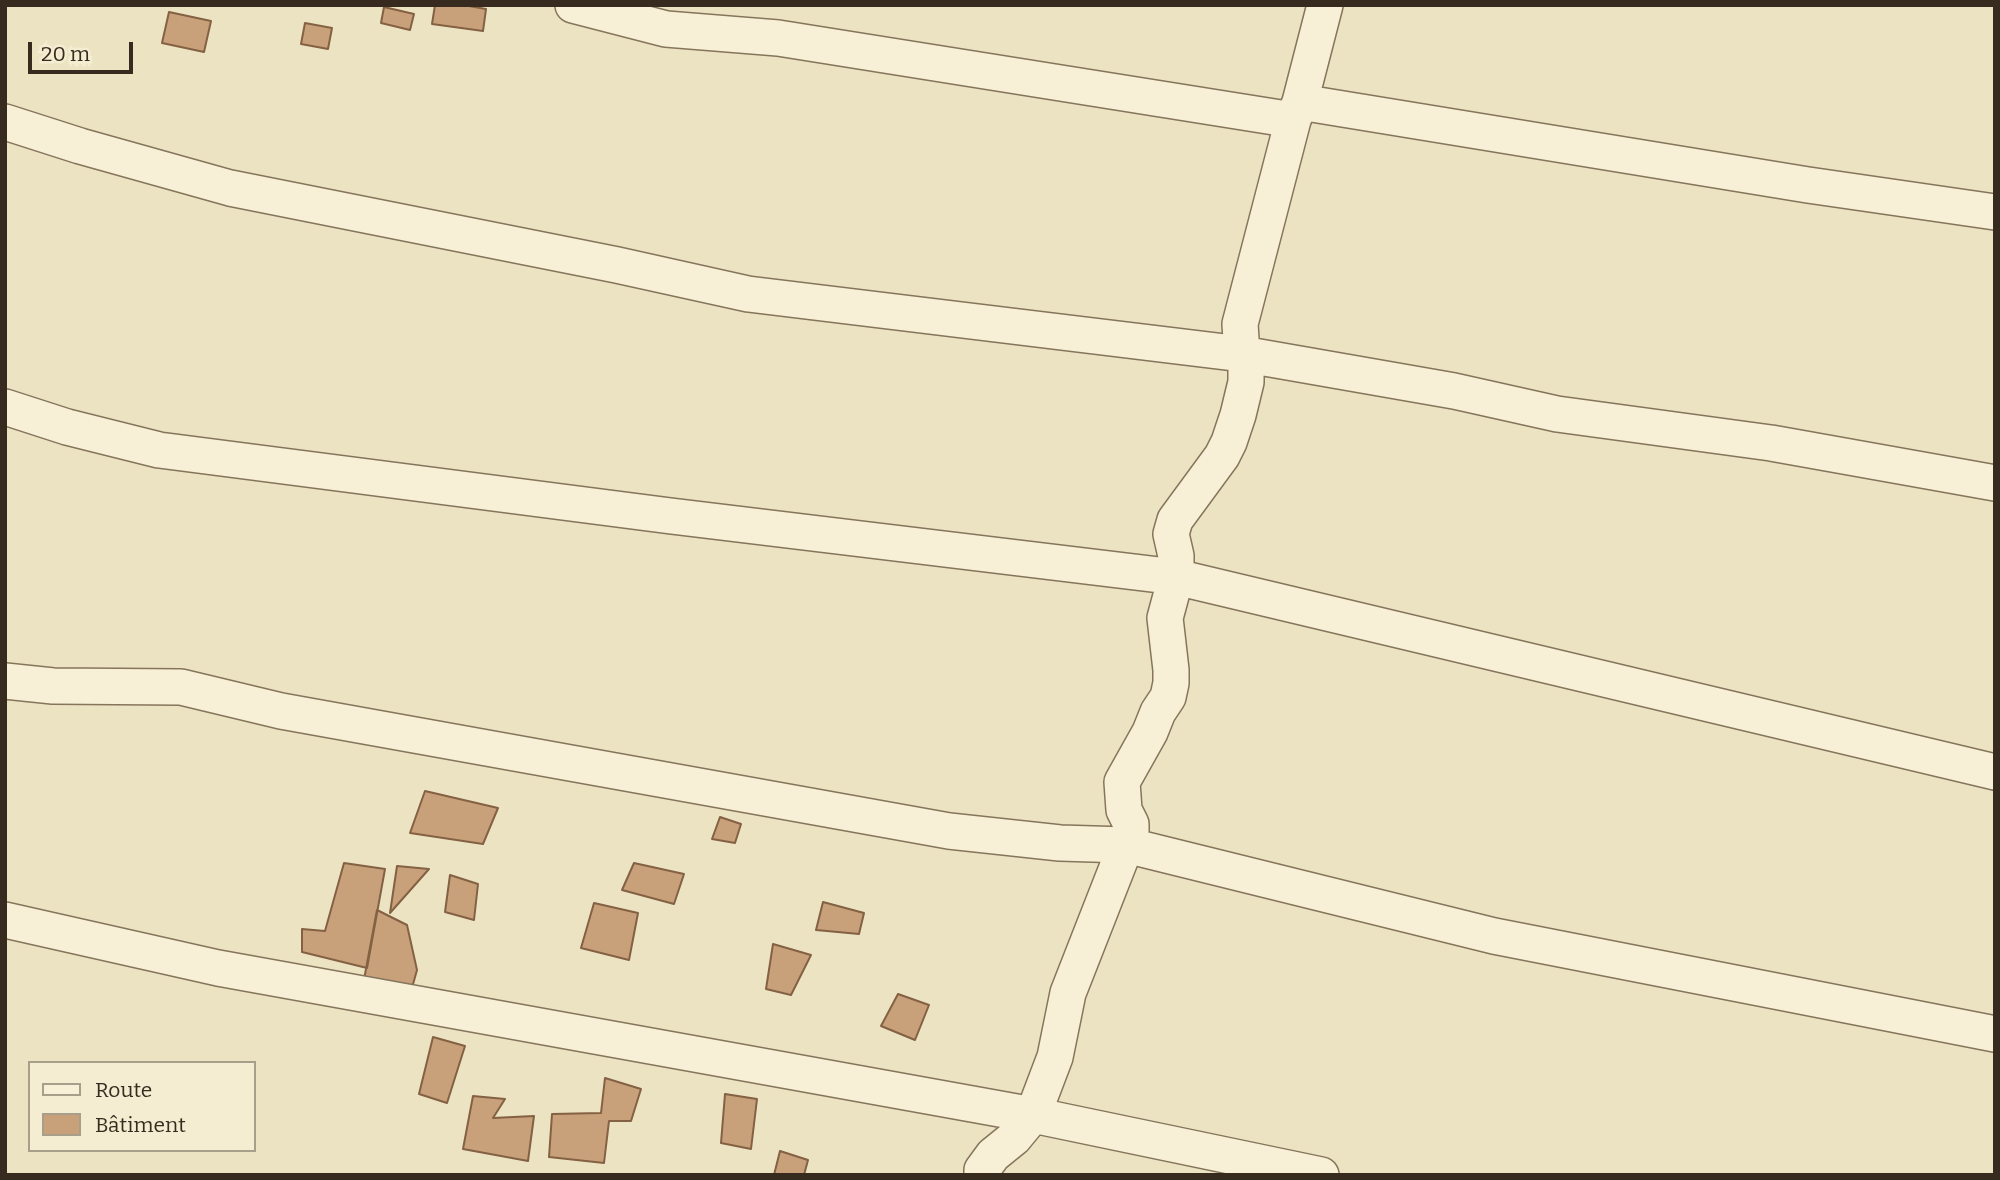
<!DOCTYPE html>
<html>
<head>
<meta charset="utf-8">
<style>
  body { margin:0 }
  #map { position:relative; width:2000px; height:1180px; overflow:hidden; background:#ece3c3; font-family:Bitter,serif }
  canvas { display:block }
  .frame { position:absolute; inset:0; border:7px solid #362b1e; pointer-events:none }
  .legend { position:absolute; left:28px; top:1061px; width:228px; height:91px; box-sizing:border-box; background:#f4edd2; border:2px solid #a89f8a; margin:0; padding:9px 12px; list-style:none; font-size:21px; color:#362b1e }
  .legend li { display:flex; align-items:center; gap:14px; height:35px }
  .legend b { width:35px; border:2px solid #a89f8a }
  .scale { position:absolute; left:28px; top:42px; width:105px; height:32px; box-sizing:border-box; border:4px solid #362b1e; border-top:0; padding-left:9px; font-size:21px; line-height:24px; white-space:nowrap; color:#362b1e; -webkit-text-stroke:5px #f4edd2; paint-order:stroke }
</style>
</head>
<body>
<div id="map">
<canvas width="2000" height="1180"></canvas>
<div class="frame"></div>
<ul class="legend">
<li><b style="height:9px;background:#f7f0d6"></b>Route</li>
<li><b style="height:19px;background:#c8a17b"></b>Bâtiment</li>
</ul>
<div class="scale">20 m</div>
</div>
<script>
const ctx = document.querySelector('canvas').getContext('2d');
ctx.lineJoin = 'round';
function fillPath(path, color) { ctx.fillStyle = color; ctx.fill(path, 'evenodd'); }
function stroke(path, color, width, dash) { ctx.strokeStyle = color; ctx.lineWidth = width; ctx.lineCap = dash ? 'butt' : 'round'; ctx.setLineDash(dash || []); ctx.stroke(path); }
const building = new Path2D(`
  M435,5H463L486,9L483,31L432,24Z
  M384,7L414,14L410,30L381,23Z
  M169,12L211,21L204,52L162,43Z
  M305,23L332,28L328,49L301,44Z
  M425,791L498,808L483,844L410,833Z
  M720,817L741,824L735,843L712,839Z
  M344,863L385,869L367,968L302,952V929L325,931Z
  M634,863L684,874L674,904L622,890Z
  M397,866L429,869L390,913Z
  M450,875L478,884L474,920L445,912Z
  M823,902L864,913L859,934L816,930Z
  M594,903L638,913L629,960L581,948Z
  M377,910L407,925L417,970L410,995L363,985Z
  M773,944L811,955L791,995L766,989Z
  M898,994L929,1005L915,1040L881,1026Z
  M433,1037L465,1046L447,1103L419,1094Z
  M605,1078L641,1089L631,1121H609L604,1163L549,1157L552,1114L601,1113Z
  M725,1094L757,1099L751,1149L721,1143Z
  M473,1096L505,1099L493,1118L534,1116L528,1161L463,1149Z
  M780,1151L808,1160L804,1175H774Z`);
fillPath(building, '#c8a17b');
stroke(building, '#836142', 2);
const minor = new Path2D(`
  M573,5L666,29L778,38L1293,120
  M1300,102L1808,185L1995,212
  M5,122L80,146L230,188L617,265L748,294L1242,354L1454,391L1557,414L1771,443L1995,483
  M5,407L67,427L159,450L671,516L1176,577L1995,772
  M5,681L53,686L181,687L281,711L949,831L1060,843L1126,845L1494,936L1995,1034
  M5,920L218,968L1033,1115L1321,1175
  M982,1175V1170L993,1155L1014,1138L1033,1115L1055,1057L1068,993L1126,845L1131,838V824L1124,810L1122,782L1150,732L1158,712L1168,697L1171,683V670L1165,618L1176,577V556L1171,534L1175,520L1222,456L1229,442L1238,415L1246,382V367L1242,354L1240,324L1293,120L1300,102L1325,5`);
stroke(minor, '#85755b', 38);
stroke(minor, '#f7f0d6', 35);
</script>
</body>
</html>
